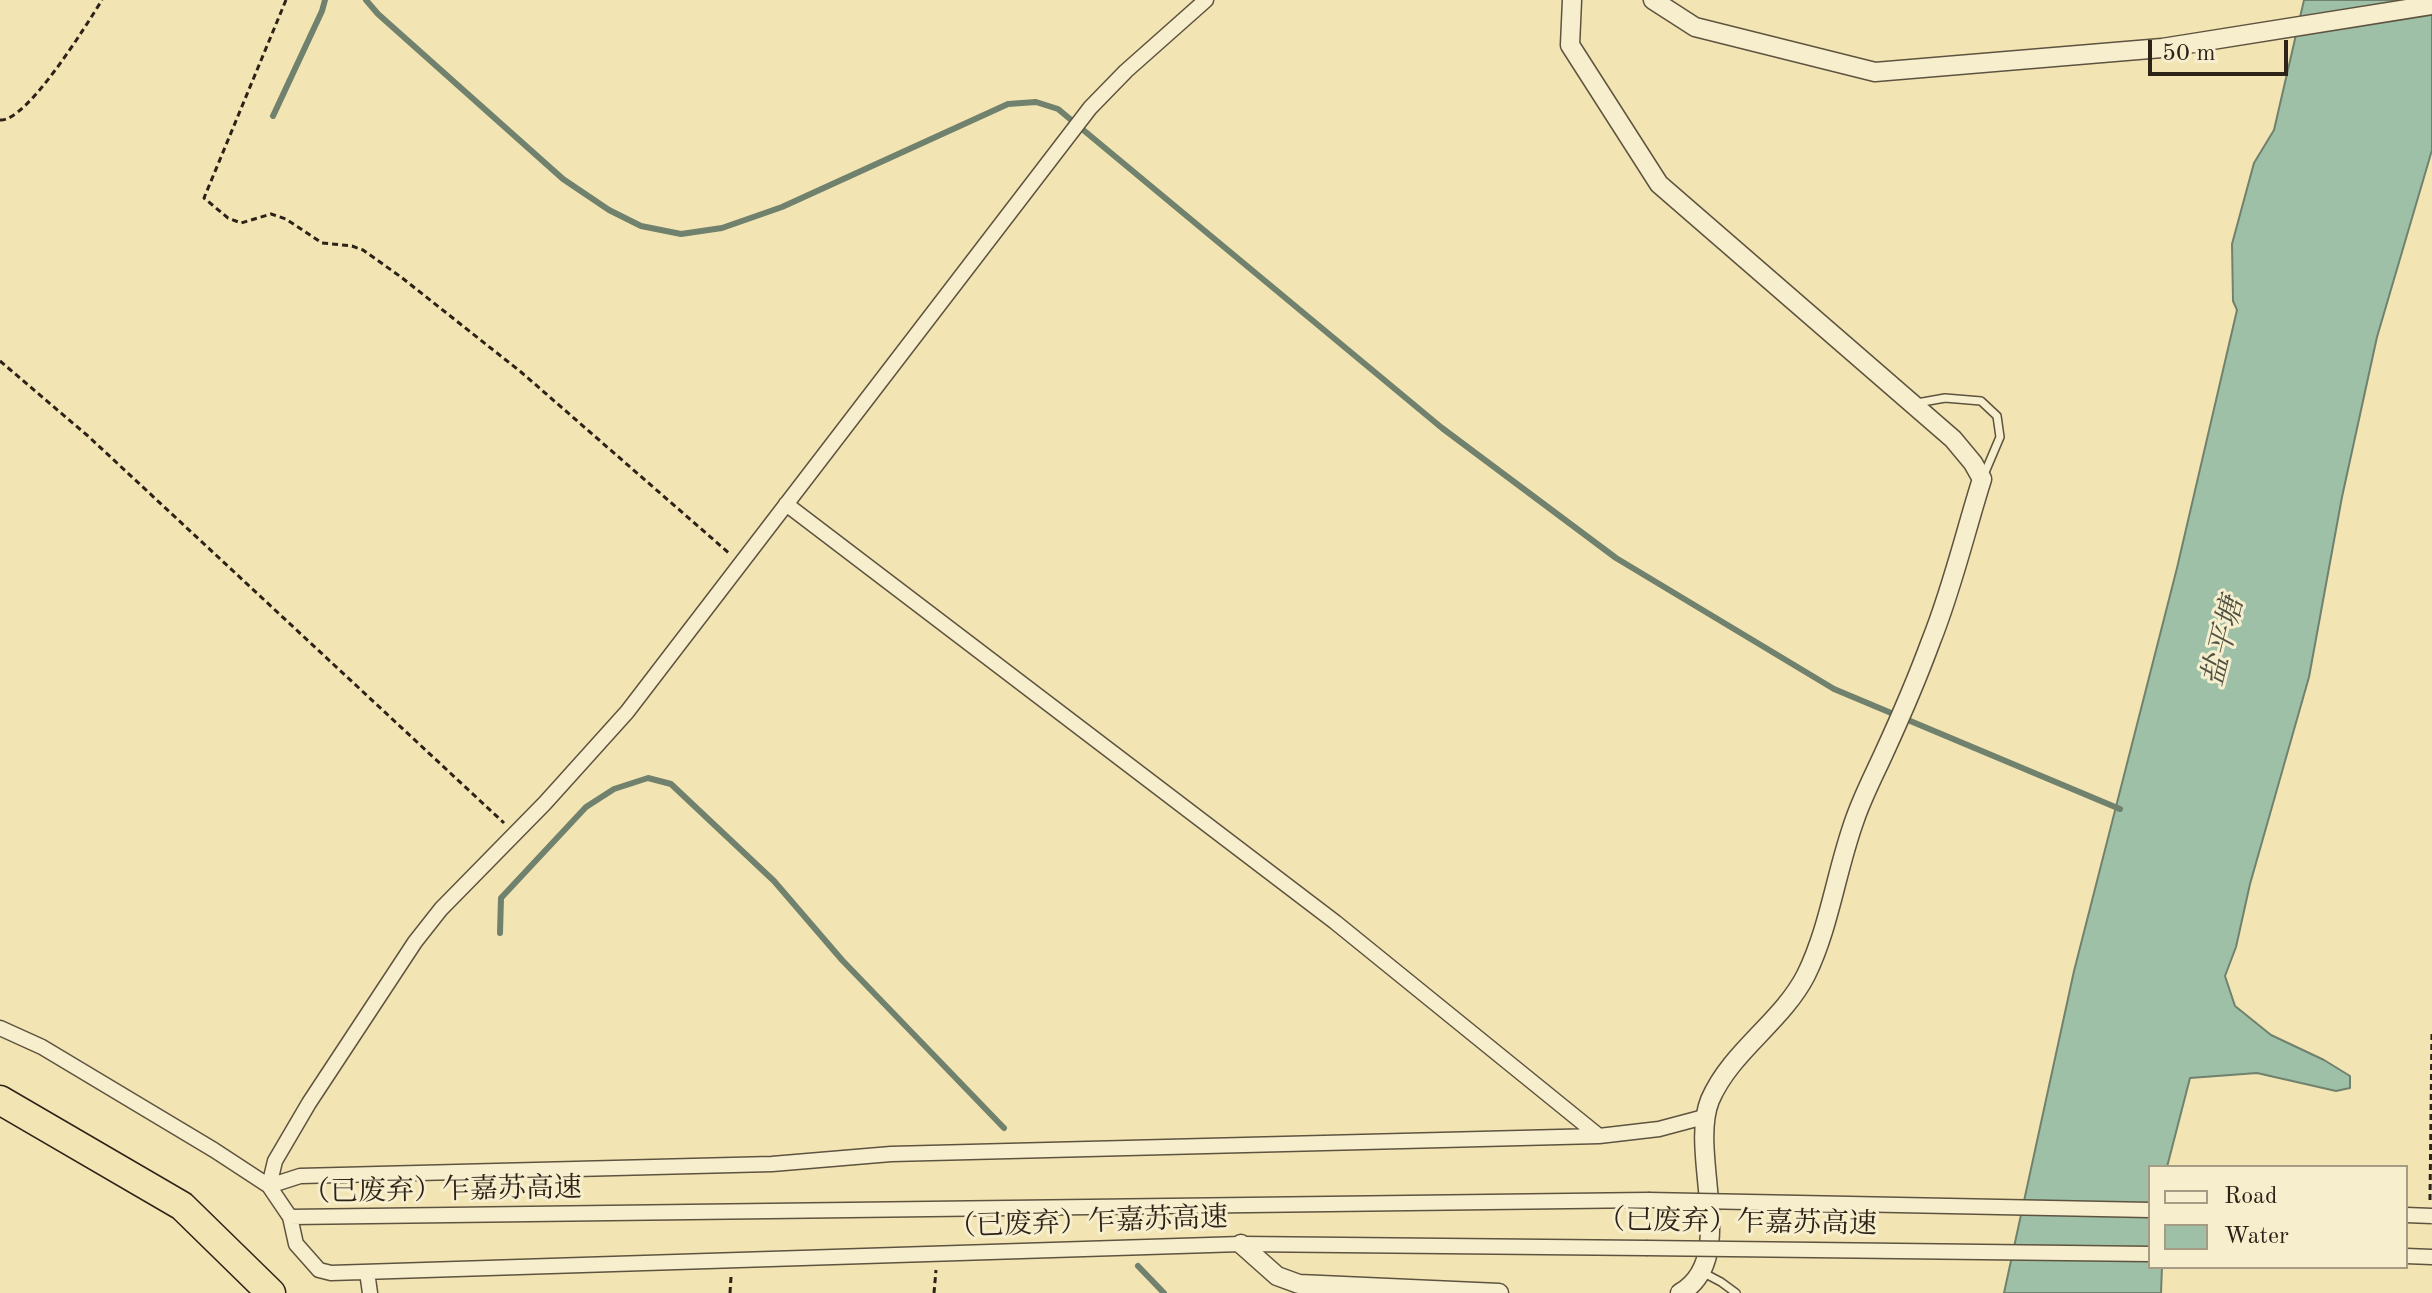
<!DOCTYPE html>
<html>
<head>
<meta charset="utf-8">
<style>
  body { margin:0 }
  #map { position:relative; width:2432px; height:1293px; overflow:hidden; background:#f3e5b3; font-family:"Old Standard TT",serif }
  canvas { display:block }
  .legend { position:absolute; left:2148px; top:1165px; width:260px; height:104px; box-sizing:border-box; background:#f7eece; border:2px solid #a69c85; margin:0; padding:10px 14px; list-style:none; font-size:24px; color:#2d2218 }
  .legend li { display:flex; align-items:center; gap:16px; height:40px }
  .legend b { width:40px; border:2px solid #a69c85 }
  .scale { position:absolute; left:2148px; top:40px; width:140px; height:36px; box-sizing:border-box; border:4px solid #2d2218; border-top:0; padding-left:10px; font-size:24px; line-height:28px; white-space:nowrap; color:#2d2218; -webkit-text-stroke:6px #f7eece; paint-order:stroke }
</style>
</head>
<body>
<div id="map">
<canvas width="2432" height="1293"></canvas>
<ul class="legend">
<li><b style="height:10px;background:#f7eece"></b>Road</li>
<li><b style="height:22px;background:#9dc0a7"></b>Water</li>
</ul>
<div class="scale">50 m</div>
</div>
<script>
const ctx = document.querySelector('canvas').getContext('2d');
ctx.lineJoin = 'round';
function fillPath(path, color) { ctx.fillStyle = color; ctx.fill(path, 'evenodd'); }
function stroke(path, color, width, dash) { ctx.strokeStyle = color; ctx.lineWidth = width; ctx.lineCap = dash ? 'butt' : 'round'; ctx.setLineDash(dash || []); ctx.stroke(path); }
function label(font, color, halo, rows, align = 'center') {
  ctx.font = font + ' "Old Standard TT","Noto Serif SC",serif'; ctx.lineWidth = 6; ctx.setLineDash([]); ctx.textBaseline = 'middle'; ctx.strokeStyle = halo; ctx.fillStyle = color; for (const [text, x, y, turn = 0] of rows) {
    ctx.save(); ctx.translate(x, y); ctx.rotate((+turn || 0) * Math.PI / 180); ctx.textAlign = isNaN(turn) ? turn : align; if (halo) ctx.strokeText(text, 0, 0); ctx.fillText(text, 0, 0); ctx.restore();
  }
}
const water = new Path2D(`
  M2304,0H2432V150L2377,337L2342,497L2309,677L2250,884L2236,947L2225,976L2235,1006L2271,1035L2324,1060L2350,1076V1088L2336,1091L2257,1073L2190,1078L2167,1167H2150V1267H2162L2161,1293H2004L2074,971L2177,568L2237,310L2233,301L2232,244L2254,163L2274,130Z`);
fillPath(water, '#9dc0a7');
stroke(water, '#70816e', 2);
stroke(new Path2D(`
  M366,0L378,14L563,179L609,210L641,226L681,234L722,228L782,207L1008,104L1036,102L1058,109L1442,428L1616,558L1834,689L2120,809
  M273,116L322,11L325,0
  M500,933L501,898L586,807L614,789L648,778L671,784L774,881L842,960L1004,1128
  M1138,1266L1164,1293`), '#70816e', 6);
const service = new Path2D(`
  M1917,403L1945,398L1981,401L1997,416L2000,437L1983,477
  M1702,1272L1721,1282L1736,1293`);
const minor = new Path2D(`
  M786,504L1335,922L1599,1136
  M0,1028L42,1047L214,1150L269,1186L290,1217L296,1244L319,1270L331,1273L1241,1244L1646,1248
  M269,1186L275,1161L309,1103L415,942L441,909L545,803L627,712L1090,108L1126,71L1206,0
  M269,1186L300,1176L772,1164L891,1154L1599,1136L1659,1129L1704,1117
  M290,1217L1648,1200
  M2406,1256L2432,1257
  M367,1272L370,1293`);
const tertiary = new Path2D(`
  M1572,0L1570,45L1659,184L1953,439L1973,463L1982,479C1965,533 1952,589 1931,641C1917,679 1901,716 1884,753C1874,775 1863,796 1855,819C1836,871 1830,926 1806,975C1782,1022 1731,1051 1710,1100C1688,1154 1740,1259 1680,1293
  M1653,0L1695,27L1875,72L2162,48L2432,5
  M1241,1244L1277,1276L1299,1284L1499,1293`);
const motorway = new Path2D(`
  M0,1100L182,1206L271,1293`);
stroke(service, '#5e533f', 10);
stroke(minor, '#5e533f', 17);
stroke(tertiary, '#5e533f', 21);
stroke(motorway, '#2d2218', 31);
stroke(new Path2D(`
  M286,0L204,198L228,218L241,223L271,214L286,219L322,243L352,246L363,250L401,277L521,372L730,554
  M0,120C27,122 87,24 102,0
  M0,361L88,436L504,823
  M2430,1200L2432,1031
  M730,1293L731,1277
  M934,1293L936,1270`), '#2d2218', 3, [6, 4]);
stroke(service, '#f7eece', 7);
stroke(minor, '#f7eece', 14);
stroke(tertiary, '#f7eece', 18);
stroke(motorway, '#f3e5b3', 28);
const minorBridge = new Path2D(`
  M1648,1200L2150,1210
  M2406,1215L2432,1216
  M1646,1248L2150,1254`);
stroke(minorBridge, '#5e533f', 17, []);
stroke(minorBridge, '#f7eece', 14);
label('28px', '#2d2218', '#f7eece', [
  ["（已废弃）乍嘉苏高速",442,1191,-1],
  ["（已废弃）乍嘉苏高速",1088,1223,-2],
  ["（已废弃）乍嘉苏高速",1737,1223,1]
]);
label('italic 30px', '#4f5143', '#f7eece', [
  ["盐平塘",2224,642,-76]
]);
</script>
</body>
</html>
